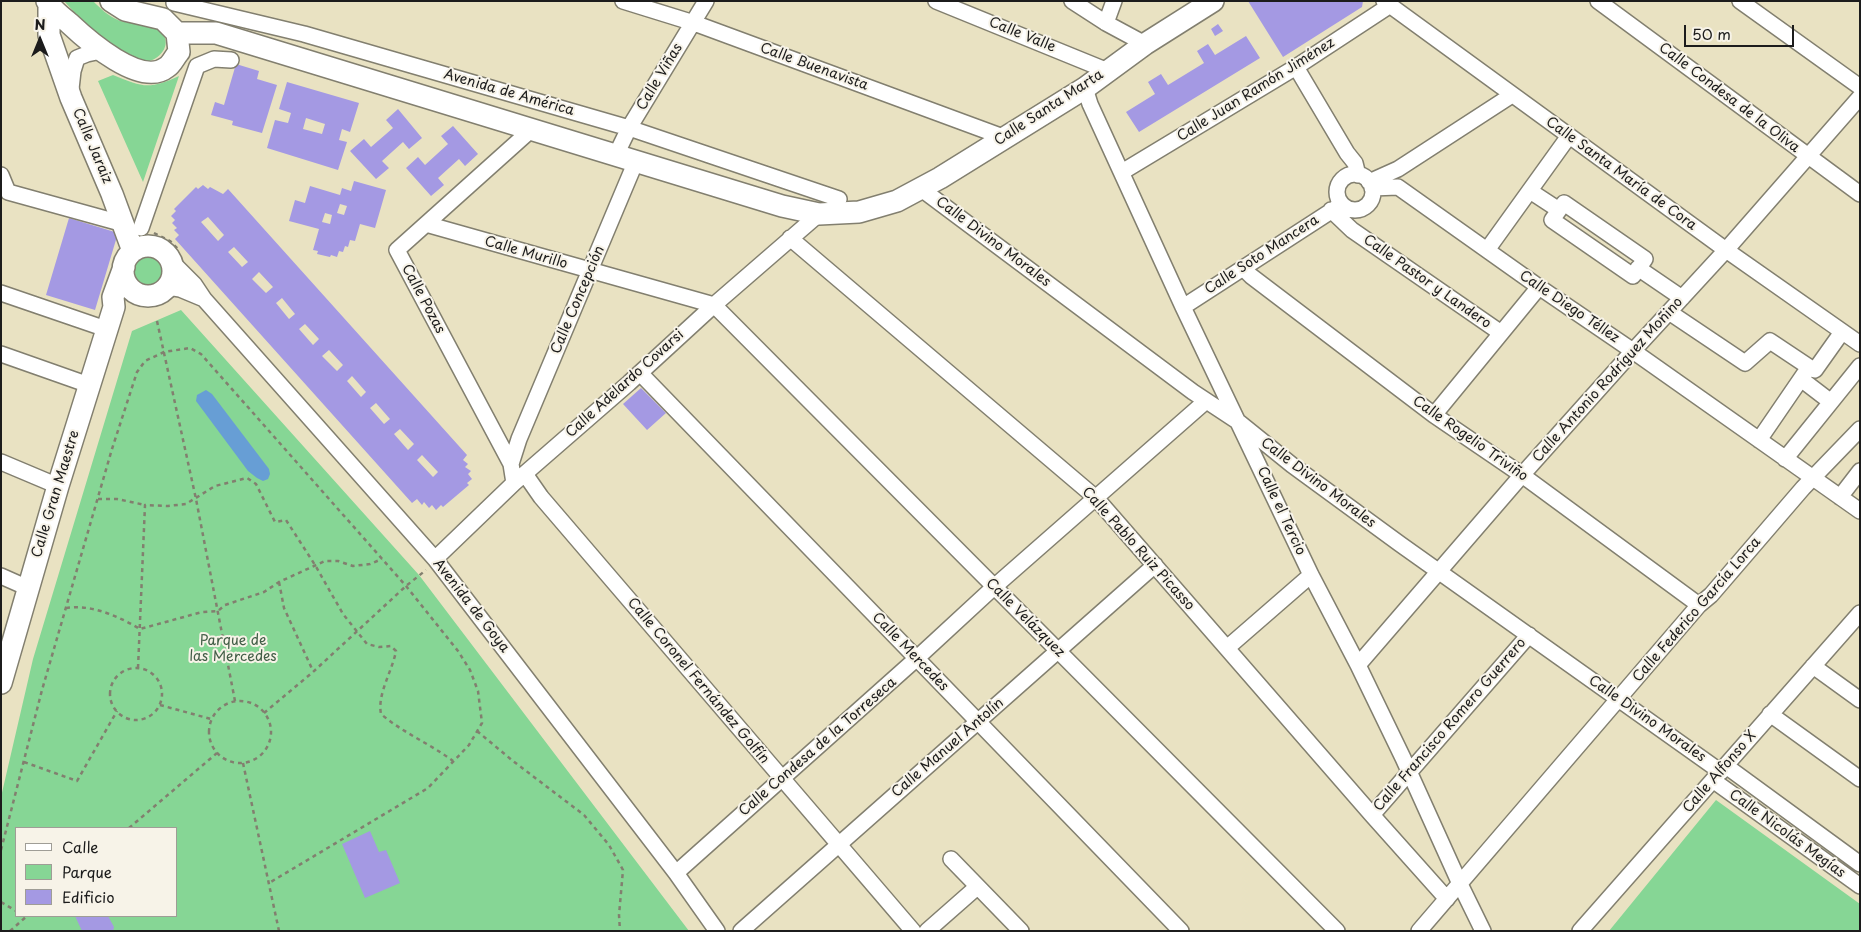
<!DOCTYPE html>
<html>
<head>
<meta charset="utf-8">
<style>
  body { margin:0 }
  #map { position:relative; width:1861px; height:932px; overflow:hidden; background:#e9e2c2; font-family:"Playpen Sans",sans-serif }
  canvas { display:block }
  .frame { position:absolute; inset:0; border:2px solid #1c1c1c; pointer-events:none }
  .legend { position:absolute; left:15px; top:827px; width:162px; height:90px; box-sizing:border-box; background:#f7f3e8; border:1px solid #9f9d96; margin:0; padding:6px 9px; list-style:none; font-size:15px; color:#1c1c1c }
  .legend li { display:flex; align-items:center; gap:10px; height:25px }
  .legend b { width:25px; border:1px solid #9f9d96 }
  .north { position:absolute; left:15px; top:15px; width:50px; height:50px; -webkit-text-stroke:4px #f7f3e8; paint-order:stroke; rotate:0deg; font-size:14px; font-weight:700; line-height:20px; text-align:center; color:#1c1c1c }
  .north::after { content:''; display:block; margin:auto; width:18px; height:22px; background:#1c1c1c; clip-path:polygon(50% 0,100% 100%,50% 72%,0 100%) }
  .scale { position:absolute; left:1684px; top:25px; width:110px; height:22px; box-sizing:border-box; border:2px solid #1c1c1c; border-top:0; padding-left:6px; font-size:15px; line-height:18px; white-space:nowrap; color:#1c1c1c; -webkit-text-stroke:4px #f7f3e8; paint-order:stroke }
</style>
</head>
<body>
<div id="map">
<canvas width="1861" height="932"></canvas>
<div class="frame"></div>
<ul class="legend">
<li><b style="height:6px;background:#fff"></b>Calle</li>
<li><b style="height:14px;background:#86d695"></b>Parque</li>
<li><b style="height:14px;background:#a499e3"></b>Edificio</li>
</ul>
<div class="north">N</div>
<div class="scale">50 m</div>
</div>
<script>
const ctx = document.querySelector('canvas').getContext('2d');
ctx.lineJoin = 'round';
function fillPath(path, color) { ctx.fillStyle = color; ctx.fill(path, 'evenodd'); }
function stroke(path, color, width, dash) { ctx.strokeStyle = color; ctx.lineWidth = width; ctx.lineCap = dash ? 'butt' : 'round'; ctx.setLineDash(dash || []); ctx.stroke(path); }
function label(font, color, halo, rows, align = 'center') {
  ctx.font = font + ' "Playpen Sans",sans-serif'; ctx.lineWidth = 4; ctx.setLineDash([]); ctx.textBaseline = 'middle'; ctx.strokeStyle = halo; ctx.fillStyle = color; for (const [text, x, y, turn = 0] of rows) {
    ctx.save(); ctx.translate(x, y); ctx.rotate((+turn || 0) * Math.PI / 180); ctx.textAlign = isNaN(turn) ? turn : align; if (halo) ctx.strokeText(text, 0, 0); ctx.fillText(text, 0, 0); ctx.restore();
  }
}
fillPath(new Path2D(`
  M64,1H93C100,8 108,16 118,20C131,26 149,19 160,30C173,43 162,58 147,62C114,50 87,27 64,1Z
  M113,75C142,87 149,90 179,76L143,182L98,81Z
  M134 270a15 15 0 1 1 30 0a15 15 0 1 1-30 0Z
  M181,310L419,575L689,931H1V797L33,659L132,331ZM16,828H176V916H16Z
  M1716,800L1860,904V931H1609Z`), '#86d695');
fillPath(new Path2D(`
  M206,390L212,394L269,469L270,474L268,479L263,481L257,478L248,471L196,401L197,395Z`), '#679ed5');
fillPath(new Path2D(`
  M1248,1H1363L1362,7L1283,57Z
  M1218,24L1223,31L1215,36L1211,29Z
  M1246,36L1260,58L1139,132L1126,112L1155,94L1148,82L1161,74L1168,85L1204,63L1197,51L1208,44L1215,55Z
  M236,64L259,71L257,79L277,85L262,133L232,125L233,121L211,115L215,102L224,105Z
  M287,82L359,103L350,132L342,129L339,140L347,142L338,170L267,148L275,120L288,123L291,113L279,109ZM306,118L325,124L322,134L303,129Z
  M398,109L422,138L409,149L403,142L382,161L389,168L376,179L350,151L364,139L371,147L393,128L386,120Z
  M453,126L478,154L465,166L459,159L438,178L444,185L431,196L406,168L418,157L425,165L448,144L441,136Z
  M354,181L386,190L375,228L360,224L355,241L350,240L348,247L345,246L343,252L339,251L337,257L331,255L330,257L317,254L318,251L313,250L319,229L289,221L295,200L305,203L310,186L340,195L342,188L351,191ZM340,204L347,206L344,215L337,213ZM325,213L332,215L330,224L322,222Z
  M203,185L208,189L210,187L223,194L228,189L467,455L463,460L468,464L465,467L471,471L468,474L472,479L467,483L469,485L443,507L441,505L436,510L432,505L429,508L424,502L422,505L417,499L412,503L175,239L179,235L174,230L177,228L172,223L175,220L171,216L176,211L174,209L196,187L198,189ZM208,217L224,235L218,241L201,222ZM234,247L248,262L242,267L228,252ZM259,272L273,287L266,293L252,279ZM282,298L295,314L289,319L276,303ZM305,324L319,339L313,345L299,329ZM329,350L343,365L337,371L322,356ZM352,376L366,392L361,397L347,381ZM376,403L390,419L384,424L370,408ZM400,429L414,444L408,450L394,434ZM422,455L438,472L433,477L417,460Z
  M69,218L118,233L95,310L46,295Z
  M641,388L666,413L647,430L623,404Z
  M370,831L379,852L386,850L400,883L365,898L342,844Z
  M75,916H108L114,927L113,931H82Z`), '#a499e3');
const street = new Path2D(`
  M623,1L694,23L1003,137
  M936,1L1108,71
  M1072,1L1106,23L1145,44
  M1384,1L1726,250L1860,344
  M1598,1L1860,194
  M1740,1L1860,87
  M174,3L304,34L629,128L839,199
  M1106,23L1114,1
  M1296,67L1347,153L1355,163L1358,175
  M1085,88L1090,104L1183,307L1311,575L1358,665L1403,758L1460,884L1483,931
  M71,89L73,71L77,58L87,54L101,51
  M616,155L629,128L706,1
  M1122,172L1296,67L1389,6
  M1337 192a18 18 0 1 1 36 0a18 18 0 1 1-36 0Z
  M1,175L8,192L124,224
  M1369,182L1398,169L1512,95
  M920,188L1193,392L1240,423L1292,465L1400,544L1721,772
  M1372,188L1398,187L1539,287L1633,351L1860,511
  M1530,191L1559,210
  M1564,203L1645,259L1633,276L1552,220Z
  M1331,210L1352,230L1501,333
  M426,224L714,305L1337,931
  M141,228L197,66L214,59L231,60
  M790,238L1096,498L1372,815L1447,899
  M1487,250L1569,136
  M172,262L194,284L204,299L435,559L676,873L717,931
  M1243,268L1251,276L1434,415L1522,475L1699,605
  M1638,268L1682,298
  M168,287L180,289L204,299
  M1,293L106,329
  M1183,307L1342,204
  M1669,312L1745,363L1770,341L1809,367
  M1,354L89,385
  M640,373L1181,931
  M1801,379L1831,402
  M1434,415L1539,287
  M1759,440L1809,367L1815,370L1842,332
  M1785,459L1860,366
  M1,462L58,486
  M511,464L519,439L636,161
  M525,474L541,497L913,931
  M514,483L511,464L397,250L532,129
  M1840,497L1860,471
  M435,559L514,483L629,383L714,305L819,214
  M1,576L28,588
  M1227,648L1311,575
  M1358,665L1522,475L1633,351L1726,250L1860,97
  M1813,666L1860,700
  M1770,714L1860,779
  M1726,766L1860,864
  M1714,781L1860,886
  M1372,815L1529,635
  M951,859L1021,931
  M676,873L916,659L994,587L1206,401
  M741,931L1155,565
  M927,931L977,887
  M1419,931L1699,605L1711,595L1803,488L1860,429
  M1580,931L1860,613`);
const secondary = new Path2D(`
  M47,1C52,10 62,17 69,23C87,40 141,88 167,67C172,64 175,56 179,52L177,33L163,19L125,10L111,1
  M49,5V35L71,98L112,194L133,251
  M177,33H216L782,206L819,214L859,212L897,201L940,178L1085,88L1145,44L1213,1
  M123 271a25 25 0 1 1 50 0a25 25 0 1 1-50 0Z
  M1,683L58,486L114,307L113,297L124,267`);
stroke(street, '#827f6f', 18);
stroke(secondary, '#827f6f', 24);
stroke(new Path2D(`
  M154,233L170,241L178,249
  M157,321L196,499L235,701
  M98,499H117L145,505
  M279,582L284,608L313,671
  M66,608C91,604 118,616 140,629L202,612L218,611L225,605L264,592L279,582L325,561H338L353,566L370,564L382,559
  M138,668L145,505L168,506L186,504L215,486L247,478L256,484L275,522L286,520L315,565L343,614L367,644L379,647L391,646L396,651C392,672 377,694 381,714C403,733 429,743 453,761
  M110 694a26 26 0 1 1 52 0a26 26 0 1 1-52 0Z
  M209 732a31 31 0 1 1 62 0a31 31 0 1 1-62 0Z
  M160,705L211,719
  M264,713L313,672L406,586L426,570
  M477,731L513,761L584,815L609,845L623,870L619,915L620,931
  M24,762L77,781L117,711
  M243,763L279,931
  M129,828L217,753
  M1,850L42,690L112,449L137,372L145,361L164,352L190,348L201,354L406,586L458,651L470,670L478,691L482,723L469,745L428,788L269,883
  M1,902L16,911
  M10,931L27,916`), '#827f6f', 2.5, [4, 4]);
stroke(street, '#fff', 15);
stroke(secondary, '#fff', 21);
label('14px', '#1c1c1c', '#f7f3e8', [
  ["Calle Valle",1022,35,22],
  ["Calle Buenavista",814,67,20],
  ["Calle Viñas",660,77,-59],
  ["Calle Juan Ramón Jiménez",1256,90,-32],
  ["Avenida de América",509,93,16],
  ["Calle Condesa de la Oliva",1729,98,37],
  ["Calle Santa Marta",1049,108,-33],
  ["Calle Jaraiz",92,146,67],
  ["Calle Santa María de Cora",1621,174,36],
  ["Calle Divino Morales",993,242,37],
  ["Calle Murillo",526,253,16],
  ["Calle Soto Mancera",1262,255,-33],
  ["Calle Pastor y Landero",1427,282,35],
  ["Calle Pozas",423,299,62],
  ["Calle Concepción",578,300,-67],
  ["Calle Diego Téllez",1569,307,34],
  ["Calle Antonio Rodríguez Moñino",1608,380,-48],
  ["Calle Adelardo Covarsi",625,384,-42],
  ["Calle Rogelio Triviño",1470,439,35],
  ["Calle Divino Morales",1318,483,37],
  ["Calle Gran Maestre",56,494,-73],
  ["Calle el Tercio",1281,511,65],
  ["Calle Pablo Ruiz Picasso",1138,549,48],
  ["Avenida de Goya",471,606,52],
  ["Calle Federico García Lorca",1697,610,-49],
  ["Calle Velázquez",1025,618,45],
  ["Calle Mercedes",910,652,46],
  ["Calle Coronel Fernández Golfín",698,681,50],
  ["Calle Divino Morales",1647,719,35],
  ["Calle Francisco Romero Guerrero",1450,725,-49],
  ["Calle Condesa de la Torreseca",818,747,-41],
  ["Calle Manuel Antolín",948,748,-41],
  ["Calle Alfonso X",1720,772,-49],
  ["Calle Nicolás Megías",1787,834,36]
]);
label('14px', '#415d46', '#f7f3e8', [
  ["Parque de",233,641],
  ["las Mercedes",233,657]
]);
</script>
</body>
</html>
